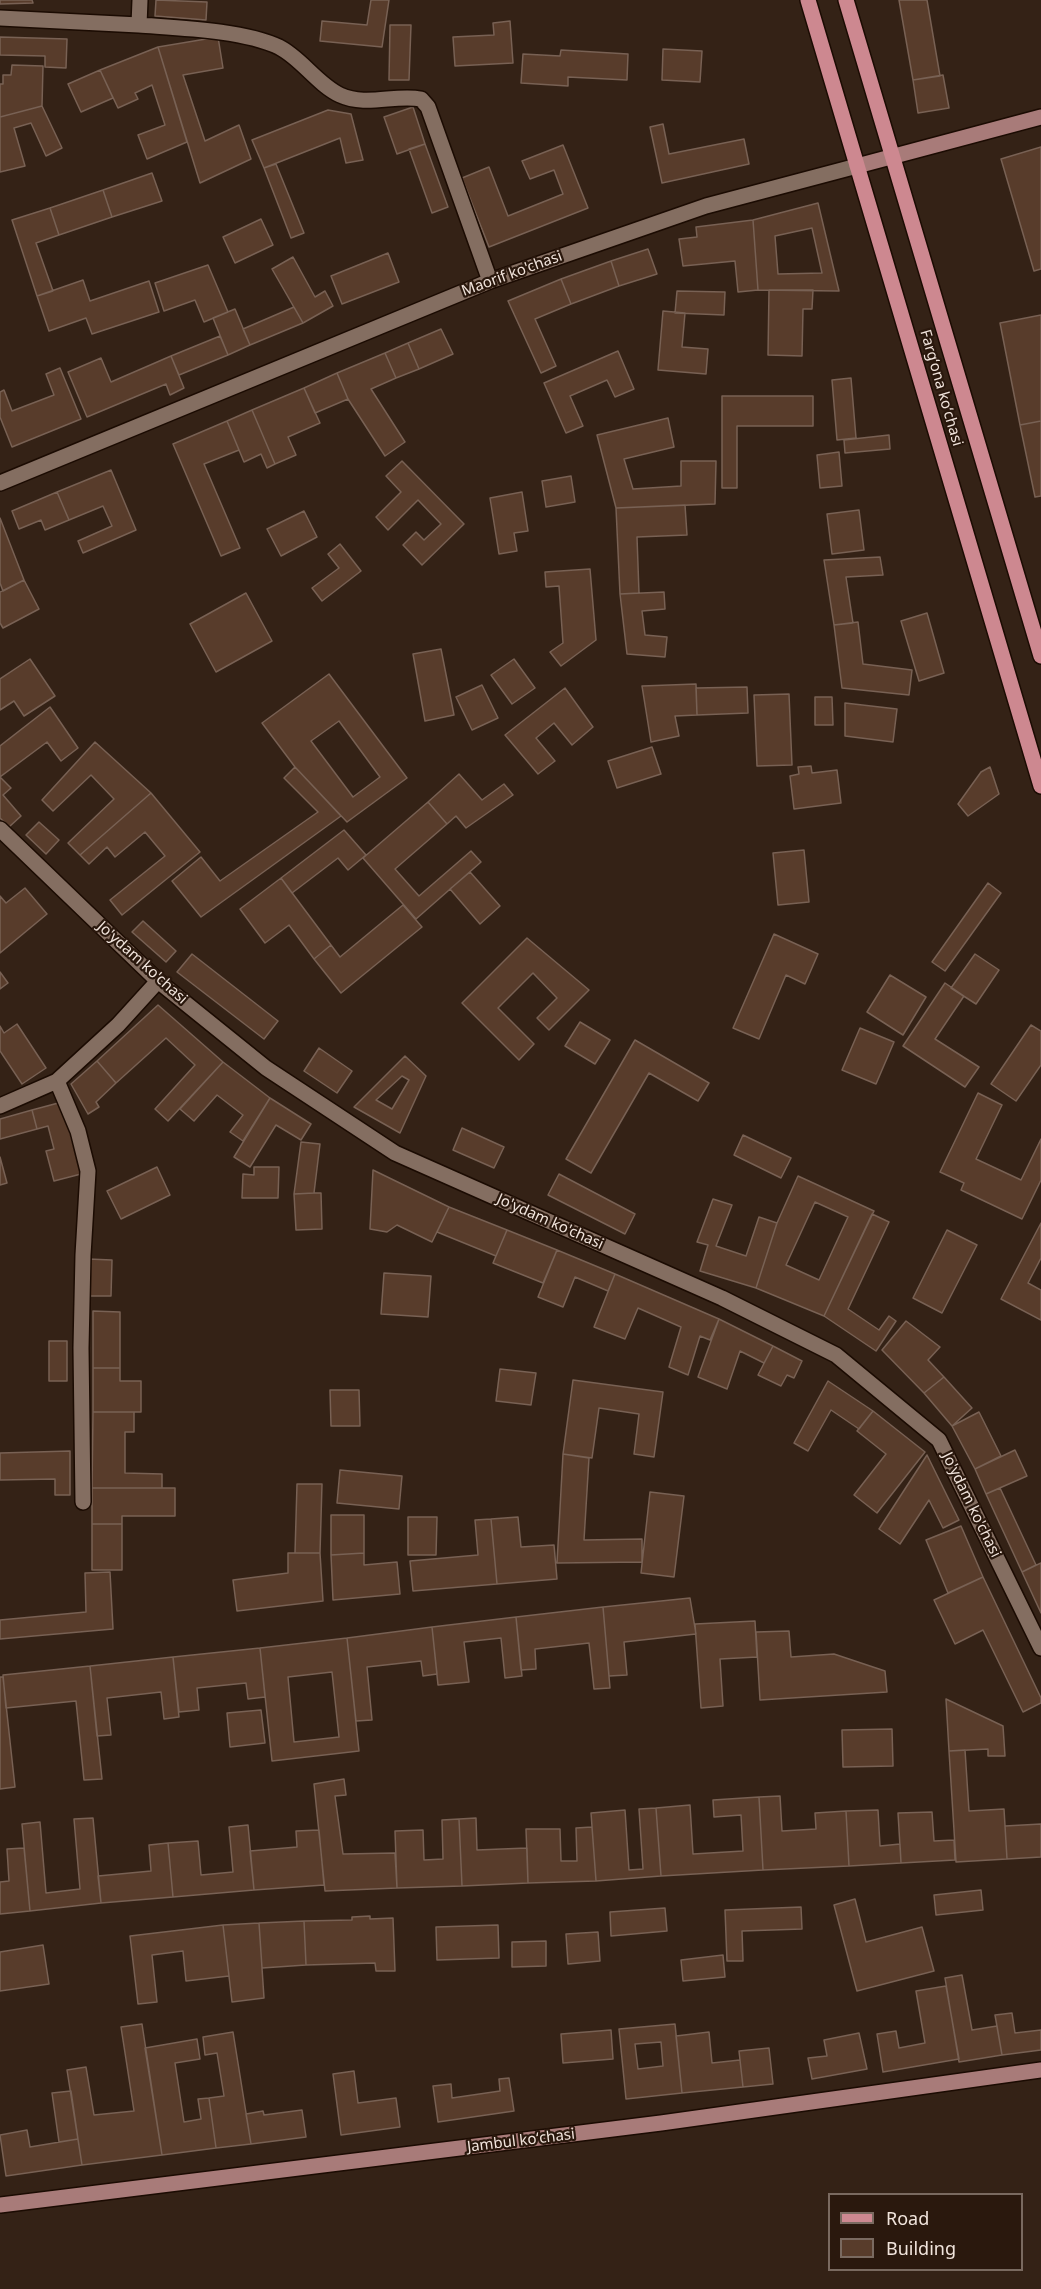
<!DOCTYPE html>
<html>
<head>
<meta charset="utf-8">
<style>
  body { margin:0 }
  #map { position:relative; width:1041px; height:2289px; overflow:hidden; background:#342216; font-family:"Noto Sans",sans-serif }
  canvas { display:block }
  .legend { position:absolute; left:828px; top:2193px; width:195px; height:78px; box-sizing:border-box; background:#2a180d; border:2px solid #7a6a60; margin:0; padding:8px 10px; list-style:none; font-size:18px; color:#f1e4dc }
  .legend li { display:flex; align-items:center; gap:12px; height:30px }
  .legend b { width:30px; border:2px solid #7a6a60 }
</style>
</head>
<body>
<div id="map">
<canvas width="1041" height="2289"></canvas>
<ul class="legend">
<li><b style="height:8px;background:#cd8890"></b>Road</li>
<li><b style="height:16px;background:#583c2b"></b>Building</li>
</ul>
</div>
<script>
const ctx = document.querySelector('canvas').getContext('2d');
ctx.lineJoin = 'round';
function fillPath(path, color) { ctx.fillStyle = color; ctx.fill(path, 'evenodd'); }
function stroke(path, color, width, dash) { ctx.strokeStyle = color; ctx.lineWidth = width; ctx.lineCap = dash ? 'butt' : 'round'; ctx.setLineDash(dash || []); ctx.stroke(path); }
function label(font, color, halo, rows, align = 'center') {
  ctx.font = font + ' "Noto Sans",sans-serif'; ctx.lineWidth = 4.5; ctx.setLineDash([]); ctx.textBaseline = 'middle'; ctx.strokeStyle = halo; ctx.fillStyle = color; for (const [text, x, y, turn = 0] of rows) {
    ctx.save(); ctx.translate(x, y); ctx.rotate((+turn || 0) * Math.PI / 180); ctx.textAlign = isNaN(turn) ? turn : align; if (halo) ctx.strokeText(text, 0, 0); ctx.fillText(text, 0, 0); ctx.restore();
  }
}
const building = new Path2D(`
  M0,0H32L33,3L0,4Z
  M156,0L207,2L206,20L155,16Z
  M371,0H389L382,47L320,41L322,21L367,25Z
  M899,0H927L940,76L913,80Z
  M510,21L513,63L455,66L453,37L494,35L493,23Z
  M390,25H411L409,80H389Z
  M0,37L67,39L66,68L45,67V56L0,55Z
  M218,37L223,68L183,75L205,141L239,125L251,159L200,183L158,47Z
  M158,47L187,142L147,159L138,135L165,125L152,85L135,93L138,99L118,108L100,70Z
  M663,49L702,51L700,82L662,80Z
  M561,50L628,54L627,80L568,77V86L521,83L523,54L560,56Z
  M12,65L43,66L42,106L0,117V84H3V75H11Z
  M100,70L113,98L81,112L68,84Z
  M943,75L949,108L918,113L913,80Z
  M42,106L62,148L46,156L31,123L14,128L25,166L0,172V117Z
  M413,107L425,144L397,154L384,117Z
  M328,110L351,114L363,160L346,163L340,138L264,168L252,140Z
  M663,124L669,154L744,139L749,164L662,183L650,127Z
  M425,144L448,207L432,213L409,149Z
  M563,145L588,208L489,247L462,178L489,167L508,216L563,194L554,170L530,179L522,161Z
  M1041,147V269L1034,271L1001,159Z
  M276,164L304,233L291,238L264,168Z
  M152,173L162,201L112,217L103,190Z
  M103,190L112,217L59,235L50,208Z
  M818,203L839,291L758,290L753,220ZM812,228L822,273L778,274L775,236Z
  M50,208L59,235L36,243L53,291L37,296L12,220Z
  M261,219L273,245L235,263L223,237Z
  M753,220L758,290L738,292L735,261L683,266L679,239L697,237L696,227Z
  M648,249L657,274L619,286L611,261Z
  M388,253L399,282L342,304L331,276Z
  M293,257L315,297L325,291L333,306L303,323L272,269Z
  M611,261L619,286L571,304L561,279Z
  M208,265L228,312L204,322L195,300L164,311L155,283Z
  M561,279L571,304L535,319L556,366L541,373L508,301Z
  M83,280L90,301L149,281L159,312L92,334L86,318L49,331L37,296Z
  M769,290H813L812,309H803L802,356L768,355Z
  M677,291L725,292L724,315L675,313Z
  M294,307L303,323L250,345L243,329Z
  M235,309L250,345L228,355L213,318Z
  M663,311L685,313L682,347L708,349L706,374L658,370Z
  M1041,315V421L1020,425L1000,323Z
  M441,329L453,354L419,369L408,343Z
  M220,336L228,355L179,375L171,356Z
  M408,343L419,369L396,378L385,353Z
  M618,351L634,389L615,397L607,380L570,396L583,426L566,433L544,383Z
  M385,353L396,378L371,389L405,442L385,456L348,399L337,373Z
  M171,356L184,388L170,395L166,384L87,417L68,372L101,358L111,382Z
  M60,368L81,419L12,447L0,417V392L4,390L12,411L54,395L46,374Z
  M337,373L348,399L315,413L304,388Z
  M851,378L856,438L837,440L832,380Z
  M304,388L320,423L288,437L296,455L275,464L252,410Z
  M722,396H813V426H737V488H722Z
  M252,410L275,464L267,468L261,454L244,462L227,421Z
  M668,418L674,447L624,459L633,489L681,486V461H716L715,504L616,508L597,435Z
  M227,421L239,450L204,464L240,548L221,556L173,444Z
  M1041,421V496L1035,497L1020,425Z
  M889,435L890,449L845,453L844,440Z
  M839,452L842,486L820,488L817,455Z
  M402,461L464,524L422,565L403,545L416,532L424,540L441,524L418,500L388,530L376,517L401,492L386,476Z
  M111,470L136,530L83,553L78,541L112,526L103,506L69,520L57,492Z
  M571,476L575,502L546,507L542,481Z
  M57,492L69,520L45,530L41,520L19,529L12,511Z
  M522,492L528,531L514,533L517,551L499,554L490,498Z
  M685,505L687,535L637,537L639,593L620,594L616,508Z
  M859,510L864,550L832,554L827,514Z
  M304,511L317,537L281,556L267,529Z
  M0,518L24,580L3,591L0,583Z
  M340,544L361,571L322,601L312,588L339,568L328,554Z
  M880,557L883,575L846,577L853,623L834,625L824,560Z
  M590,569L596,640L561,666L550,652L563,643L559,586L546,587L545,572Z
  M24,580L39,609L3,628L0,623V592Z
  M664,592L665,609L642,611L645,635L667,637L665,657L627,654L620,594Z
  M246,593L272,641L216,672L190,624Z
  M927,613L944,673L919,681L901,621Z
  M858,622L863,664L912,670L909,695L842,688L834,625Z
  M441,649L454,715L425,721L413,654Z
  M30,659L55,696L24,716L14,701L0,710V679Z
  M514,659L535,688L512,704L491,675Z
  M329,674L407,778L347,822L295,767L262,723ZM339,721L380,777L353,797L311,741Z
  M696,684L697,715L675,716L679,736L651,742L642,686Z
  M482,685L498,718L472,730L456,697Z
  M747,687L748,713L697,715L696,688Z
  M565,688L593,727L572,745L554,723L536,738L555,761L538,774L505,735Z
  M789,694L792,765L757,766L754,695Z
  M815,697H832L833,725H815Z
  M845,703L897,709L893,742L845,736Z
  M50,707L78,748L61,761L47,742L0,777L11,788L3,795L21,816L9,827L0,818V746Z
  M95,742L151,793L80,855L68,843L114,799L91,775L53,811L42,800Z
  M652,747L661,774L617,788L608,761Z
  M811,766L812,773L837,770L841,803L794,809L790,776L799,774L798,767Z
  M295,767L341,816L201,917L172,881L201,857L220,881L318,812L284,778Z
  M990,767L999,794L968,816L958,804L981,772Z
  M459,774L482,800L504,784L513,795L466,828L456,816L447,824L428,802Z
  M151,793L200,852L122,915L110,900L165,856L145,832L115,857L107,847L89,864L80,855Z
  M428,802L447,824L395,869L419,896L471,851L481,862L416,919L363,858Z
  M39,822L59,840L46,854L26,835Z
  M344,830L366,855L348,870L338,858L292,893L281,878Z
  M804,850L809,902L778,905L773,853Z
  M470,872L500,906L480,924L450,889Z
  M281,878L331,945L314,959L289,925L265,943L240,909Z
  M988,883L1001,893L945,971L932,962Z
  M25,888L47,914L0,953V896L6,903Z
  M403,905L422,927L341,993L314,959L331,945L340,957Z
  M143,921L176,951L166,962L132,932Z
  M774,934L818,954L805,984L786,975L759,1039L733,1028Z
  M527,938L589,990L549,1030L537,1018L557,998L533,973L498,1008L534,1044L519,1060L462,1003Z
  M192,954L278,1021L264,1039L177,972Z
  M975,954L999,970L976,1004L951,988Z
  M0,972L8,983L0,989Z
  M890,975L926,997L903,1035L867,1012Z
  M945,983L964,996L935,1039L979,1067L965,1087L903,1046Z
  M158,1005L223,1062L168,1121L155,1109L195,1065L166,1038L116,1083L97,1061Z
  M580,1022L610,1040L595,1064L565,1046Z
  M17,1024L46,1068L22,1084L0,1051V1026L4,1033Z
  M1031,1025L1041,1031V1065L1016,1101L991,1084Z
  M860,1028L894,1042L876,1084L842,1070Z
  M635,1040L709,1083L698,1101L649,1073L591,1173L566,1159Z
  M319,1048L352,1071L337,1093L304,1071Z
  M405,1056L426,1076L400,1133L354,1107ZM402,1076L409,1080L392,1109L376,1100Z
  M97,1061L116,1083L96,1102L99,1107L88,1114L71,1084Z
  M223,1062L270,1098L243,1141L230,1132L243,1115L217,1095L194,1121L180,1109Z
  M978,1093L1002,1105L976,1159L1021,1180L1041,1139V1180L1022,1219L961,1190L964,1183L940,1172Z
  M270,1098L311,1124L301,1140L276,1125L250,1167L234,1157Z
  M62,1102L81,1174L54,1181L46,1151L54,1149L48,1126L37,1129L32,1110Z
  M32,1110L37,1129L0,1139V1119Z
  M462,1128L504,1147L494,1168L453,1150Z
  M743,1135L791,1158L781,1178L734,1155Z
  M301,1142L320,1144L314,1193L294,1194Z
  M0,1157L7,1183L0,1185Z
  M157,1167L170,1195L121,1219L107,1191Z
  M254,1167H279L278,1198H242L243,1174L254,1175Z
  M373,1170L449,1207L432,1242L397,1225L387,1232L370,1229Z
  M559,1174L635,1214L625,1234L548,1195Z
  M798,1176L874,1211L824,1316L756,1288L777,1223ZM815,1202L848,1217L819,1280L786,1265Z
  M314,1193H321L322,1229L296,1230L294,1194Z
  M713,1199L732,1205L716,1246L746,1256L759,1217L777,1223L756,1288L700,1271L708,1245L697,1242Z
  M449,1207L507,1230L496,1256L437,1232Z
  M872,1214L889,1222L848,1309L879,1330L889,1316L896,1321L876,1351L824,1316Z
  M1041,1223V1258L1028,1283L1041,1290V1320L1001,1299Z
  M507,1230L557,1250L543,1283L493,1263Z
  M947,1230L977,1245L942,1313L913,1298Z
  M557,1250L615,1274L608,1291L575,1277L563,1307L538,1297Z
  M88,1259L112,1260L111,1296H86Z
  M384,1273L431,1276L428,1317L381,1314Z
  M615,1274L719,1319L710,1340L700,1336L688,1375L669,1367L681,1327L638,1308L625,1339L594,1327Z
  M93,1311L120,1312V1368H93Z
  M719,1319L773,1346L764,1363L740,1351L727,1389L698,1377Z
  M906,1321L940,1347L928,1360L944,1377L924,1393L882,1350Z
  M49,1341H67V1381H49Z
  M773,1346L802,1361L794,1378L787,1375L781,1386L758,1375Z
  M93,1368H120V1381H141V1412H93Z
  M500,1369L536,1373L531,1405L496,1401Z
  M944,1377L972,1408L952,1426L924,1393Z
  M573,1380L663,1392L654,1457L634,1454L639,1414L599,1408L592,1458L563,1454Z
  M828,1381L873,1411L859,1429L831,1410L808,1451L794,1443Z
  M330,1390H359L360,1426H331Z
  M873,1411L925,1452L877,1513L854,1495L886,1454L857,1431Z
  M93,1412H134V1432H125V1473L162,1474V1488H92Z
  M979,1412L1001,1456L975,1469L952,1426Z
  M1015,1450L1027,1476L986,1494L975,1469Z
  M70,1451V1495H55V1479L0,1480V1453Z
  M563,1454L589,1458L584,1540L642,1539V1562L557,1563Z
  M927,1455L959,1520L943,1528L929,1500L900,1544L879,1529Z
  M340,1470L402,1476L399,1509L337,1503Z
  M297,1484H322L320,1553H295Z
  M92,1488H175V1516H122V1524H92Z
  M1000,1488L1036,1565L1022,1572L986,1494Z
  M650,1492L684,1496L674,1577L641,1573Z
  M331,1515H364V1553L331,1555Z
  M408,1517H437L436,1555H408Z
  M518,1517L521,1547L554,1545L557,1579L497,1584L491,1519Z
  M491,1519L497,1584L413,1591L410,1561L478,1555L475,1520Z
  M92,1524H122V1570H92Z
  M961,1526L983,1577L948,1593L926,1540Z
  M288,1553H320L323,1601L237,1611L233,1580L288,1573Z
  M364,1553V1565L397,1562L400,1594L333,1600L331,1555Z
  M1041,1563V1613L1022,1572Z
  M110,1572L113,1629L0,1639V1620L86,1612L85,1573Z
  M983,1577L1041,1698V1703L1023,1712L983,1630L955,1644L934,1600Z
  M690,1598L696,1634L624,1642L627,1675L609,1676L603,1607Z
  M603,1607L610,1688L594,1689L589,1643L535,1649L536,1669L521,1670L516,1617Z
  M516,1617L522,1676L505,1678L501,1638L464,1642L469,1682L438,1685L432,1627Z
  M755,1621L757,1657L720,1659L723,1706L701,1708L695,1624Z
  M432,1627L437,1674L423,1676L421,1661L367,1667L372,1720L356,1721L347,1638Z
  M789,1631L791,1657L834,1654L885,1671L887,1692L760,1700L756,1632Z
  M347,1638L359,1751L272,1761L260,1648ZM332,1672L339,1737L294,1742L288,1677Z
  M260,1648L265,1697L248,1699L246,1683L197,1688L199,1710L179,1712L173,1657Z
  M173,1657L179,1717L164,1719L161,1692L107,1698L111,1735L97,1736L90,1666Z
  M90,1666L102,1779L84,1780L76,1701L6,1708L3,1675Z
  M0,1677H3L15,1787L0,1789Z
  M946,1699L1003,1726L1005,1756H988V1749L949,1751Z
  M261,1710L265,1743L230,1747L227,1713Z
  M892,1729L893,1766L843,1767L842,1730Z
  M965,1750L969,1811L1004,1809L1007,1859L956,1862L949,1751Z
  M344,1779L346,1795L335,1796L343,1854L395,1853L397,1888L325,1891L314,1784Z
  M780,1796L782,1831L816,1829L815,1813L846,1811L849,1866L763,1870L759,1797Z
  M759,1797L763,1870L661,1876L656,1808L690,1805L693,1854L743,1851L741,1815L714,1817L713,1800Z
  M656,1808L661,1876L596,1881L591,1813L625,1810L629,1870L643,1869L639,1809Z
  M878,1810L880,1846L900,1844L901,1863L849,1866L846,1811Z
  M932,1812L934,1841L954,1840L955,1860L901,1863L898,1813Z
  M93,1818L101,1903L30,1911L22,1824L40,1822L46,1893L80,1889L74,1819Z
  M476,1818L477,1850L527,1848L528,1883L462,1886L459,1819Z
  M459,1819L462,1886L397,1888L395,1831L423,1830L424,1860L443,1859L442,1820Z
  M1041,1824V1857L1007,1859L1005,1826Z
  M248,1825L254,1890L173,1897L168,1843L198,1841L201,1875L233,1872L229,1827Z
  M592,1827L596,1881L528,1883L526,1829H560L561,1861H577L576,1828Z
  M319,1830L324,1885L254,1890L250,1851L297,1847L296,1831Z
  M168,1843L173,1897L101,1903L98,1876L151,1871L149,1845Z
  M24,1848L30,1911L0,1914V1882L9,1881L7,1849Z
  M981,1890L983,1910L936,1915L934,1895Z
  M855,1899L866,1942L922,1927L934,1971L857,1991L834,1905Z
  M801,1907L802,1929L742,1931L743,1961H727L725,1910Z
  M665,1908L667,1931L611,1936L610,1912Z
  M370,1916V1919L393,1918L395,1971H376L375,1963L306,1965L304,1921L352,1920V1917Z
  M304,1921L306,1965L262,1968L259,1923Z
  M259,1923L264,1998L232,2002L223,1925Z
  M223,1925L229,1976L186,1981L183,1951L152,1955L157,2002L138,2004L130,1936Z
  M498,1925L499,1958L437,1960L436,1927Z
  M598,1932L600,1961L568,1964L566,1934Z
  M546,1941V1966L512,1967V1942Z
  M43,1945L49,1984L0,1991V1952Z
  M723,1955L725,1977L683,1981L681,1960Z
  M962,1975L972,2030L997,2026L1002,2055L959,2062L945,1978Z
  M946,1986L959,2059L883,2072L877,2034L896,2031L899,2048L925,2043L916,1991Z
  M1012,2013L1015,2033L1041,2030V2050L1002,2055L995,2015Z
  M142,2024L162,2155L82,2165L67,2070L86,2067L94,2115L134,2111L121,2027Z
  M675,2024L682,2093L626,2099L619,2029ZM661,2042L663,2066L638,2069L635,2044Z
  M611,2030L613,2059L563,2063L561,2034Z
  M233,2032L251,2144L216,2148L209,2098L224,2096L217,2053L205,2055L203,2037Z
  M709,2032L712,2063L740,2060L743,2087L682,2093L676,2036Z
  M859,2033L867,2069L812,2079L808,2058L827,2056L824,2040Z
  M197,2039L200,2059L175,2063L184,2122L201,2119L198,2099L209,2098L216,2148L162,2155L145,2048Z
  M769,2048L773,2084L743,2087L739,2051Z
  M354,2071L358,2103L396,2098L400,2127L341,2135L333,2074Z
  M509,2078L514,2111L438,2122L433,2086L451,2084L452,2098L500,2091L499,2079Z
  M71,2091L78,2139L59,2142L52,2093Z
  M302,2110L306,2137L251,2144L246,2114L263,2111L264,2115Z
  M27,2130L30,2147L78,2139L82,2165L6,2176L0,2135Z`);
fillPath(building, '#583c2b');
stroke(building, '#786154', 1.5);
const street = new Path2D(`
  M0,18L139,25L140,0
  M139,25C178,28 243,30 279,47C301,58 317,84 340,95C366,107 395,94 421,99L428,107L490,281
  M0,483L490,281L706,206L857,166
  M0,829L158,981L266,1068L395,1153L722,1298L836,1355L939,1440L1041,1648
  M57,1081L78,1131L88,1171L83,1255L81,1348L83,1502
  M0,1106L57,1081L118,1025L158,981`);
const secondary = new Path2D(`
  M857,166L1041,117
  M0,2205L661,2123L1041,2070`);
const primary = new Path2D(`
  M808,0L1041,786
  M846,0L1041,656`);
stroke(street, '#1b0b02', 18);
stroke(secondary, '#1b0b02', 18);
stroke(primary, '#1b0b02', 18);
stroke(street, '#846e61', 15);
stroke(secondary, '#a87b79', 15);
stroke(primary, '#cd8890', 15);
label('15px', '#f1e4dc', '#2a180d', [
  ["Maorif ko'chasi",512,274,-20],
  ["Fargʻona koʻchasi",941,388,74],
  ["Jo'ydam ko'chasi",142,963,42],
  ["Jo'ydam ko'chasi",550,1222,24],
  ["Jo'ydam ko'chasi",971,1505,64],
  ["Jambul koʻchasi",521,2141,-7]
]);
</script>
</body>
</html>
